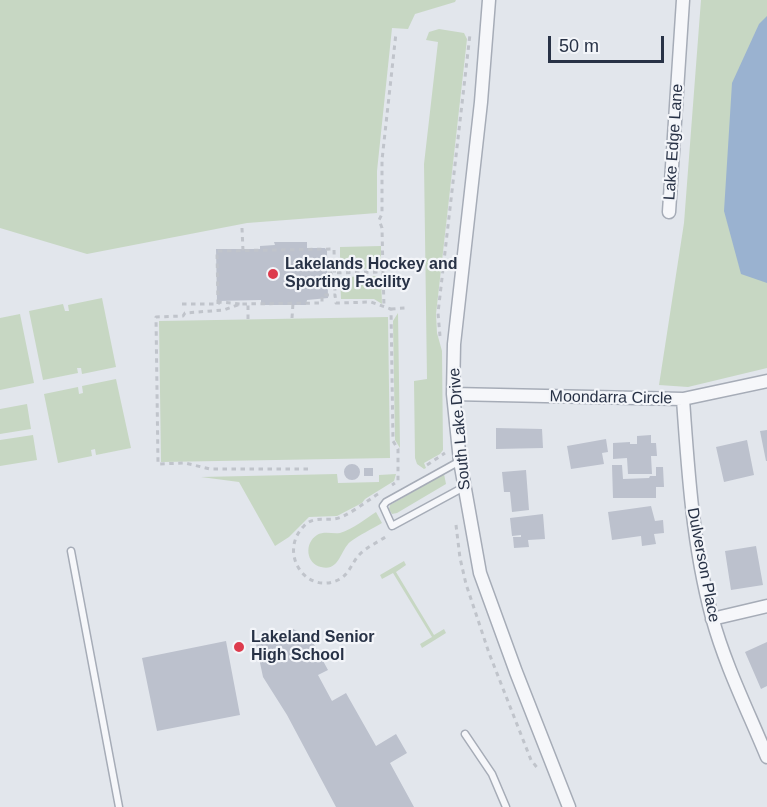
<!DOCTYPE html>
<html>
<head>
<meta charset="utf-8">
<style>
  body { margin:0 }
  #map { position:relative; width:767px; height:807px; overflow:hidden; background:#e2e6ec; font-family:Helvetica,sans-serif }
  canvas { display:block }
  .scale { position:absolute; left:548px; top:36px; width:116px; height:27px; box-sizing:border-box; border:3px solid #283246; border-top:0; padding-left:8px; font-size:18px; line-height:21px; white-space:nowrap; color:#283246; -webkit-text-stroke:4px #f3f5f9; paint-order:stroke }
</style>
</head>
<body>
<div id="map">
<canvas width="767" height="807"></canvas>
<div class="scale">50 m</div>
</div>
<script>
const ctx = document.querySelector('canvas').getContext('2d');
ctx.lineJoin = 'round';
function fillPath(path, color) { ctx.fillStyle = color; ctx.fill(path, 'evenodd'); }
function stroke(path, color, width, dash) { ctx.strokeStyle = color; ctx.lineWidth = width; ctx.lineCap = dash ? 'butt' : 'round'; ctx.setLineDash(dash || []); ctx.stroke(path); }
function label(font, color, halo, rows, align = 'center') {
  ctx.font = font + ' Helvetica,sans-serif'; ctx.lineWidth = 4.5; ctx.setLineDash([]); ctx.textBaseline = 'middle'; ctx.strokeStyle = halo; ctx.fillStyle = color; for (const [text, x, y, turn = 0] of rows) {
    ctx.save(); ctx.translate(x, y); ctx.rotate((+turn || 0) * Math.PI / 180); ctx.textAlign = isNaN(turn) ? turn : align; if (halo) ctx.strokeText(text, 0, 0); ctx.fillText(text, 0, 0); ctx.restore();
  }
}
fillPath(new Path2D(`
  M0,0H456L455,2L415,14L408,29L392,28L377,171V213L247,223L87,254L0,228Z
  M701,0H767V368L688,387L659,385L684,223Z
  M439,29L464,33L467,39L436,314L437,333L442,351L443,450L440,454L424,463L426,468L424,469L417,464L415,458L414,381L427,379L424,164L438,42L426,40L429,32Z
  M381,246V268L340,270V247Z
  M381,276L382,304L374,299H341L340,277Z
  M102,298L116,367L82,374L81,368H77L78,373L43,380L29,311L63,304L65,311H69L68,305Z
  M398,313L400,448L395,440L393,321Z
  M20,314L34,383L0,390V318Z
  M388,317L390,458L161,462L159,321Z
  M116,379L131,448L96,455L95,449L91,450L92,456L58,463L44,394L78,387L79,394L83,393L82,386Z
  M27,404L31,429L0,434V409Z
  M33,435L37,460L0,466V440Z
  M337,474L338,483L379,482V475L396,474L394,481L365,499L362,503L337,516L309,517L289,537L275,546L239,482L201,477Z
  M444,474L446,484L397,513L392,514L389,509L390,505Z
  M376,512L382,523C372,529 359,535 350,542C340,551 339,572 321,567C306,564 304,543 317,535C324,531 332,534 340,533C353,529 365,519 376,512Z
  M404,561L406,565L396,572L434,635L444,629L446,633L422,648L420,644L432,637L393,573L382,579L380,575Z`), '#c7d7c3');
fillPath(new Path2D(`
  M767,16V283L741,274L724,211L732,83L759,24Z`), '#9ab2d0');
fillPath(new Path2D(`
  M274,242H307V248H325L327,251L328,298L307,300L306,305H261V300L217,301L216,249H260V246L275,245Z
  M496,428L542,429L543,448L496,449Z
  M767,430V461H766L760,431Z
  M651,435V443H656L657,456H651L652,474H628L627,458L613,459V443L630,442V444H637V436Z
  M606,439L608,452L602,453L604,464L571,469L567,446Z
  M747,440L754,475L724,482L716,447Z
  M344 472a8 8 0 1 1 16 0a8 8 0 1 1-16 0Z
  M612,465H622L623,479L649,478L650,476H656V467H663L664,487H656V498H613Z
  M364,468H373V476H364Z
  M526,470L529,510L512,512L510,492H504L502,472Z
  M651,506L655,521L663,520L664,533L654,534L656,544L642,546L641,536L612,540L608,512Z
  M543,514L545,539L528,540L529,547L514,548L513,537H521V535L512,536L510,518Z
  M756,546L763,585L731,590L725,551Z
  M293,629L310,637L328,670L318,675L332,701L346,693L376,746L396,734L407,753L390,763L414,807H336L287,715L263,677L255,639Z
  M226,641L240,715L157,731L142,658Z
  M767,642V686L761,689L745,652Z`), '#bcc1cd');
const lane = new Path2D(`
  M460,461L386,502L383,506L392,526L464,487
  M71,551L119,807
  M465,734L492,774L506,807`);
const street = new Path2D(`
  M489,0L481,102L454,344L453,394L460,461L480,573L516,672L569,807
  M669,212L683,0
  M453,394L683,399L767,381
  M683,399C688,472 693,546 712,617C725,665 748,711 767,757
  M712,619L767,606`);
stroke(lane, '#a6acb7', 9);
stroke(street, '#a6acb7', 15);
stroke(new Path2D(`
  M242,228L243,251
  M383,272L384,306
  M328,273L383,272L382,228L379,220L382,214V160L396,33
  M182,304H218L217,251L334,249L335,295
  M218,304L220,302L240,304
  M391,309L405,308
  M292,318L293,303
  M248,319V304
  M440,336L438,313L470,34
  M427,465L445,453
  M308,469H210L185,463L158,464L156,317L183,316L185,313L224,310L240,304L322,303V295H335L336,303L371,302L391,309L393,441L398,449V481L392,485
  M378,494C368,500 346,518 334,519C323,520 312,517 304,526C277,553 307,597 340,579C350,573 352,562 360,554C367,547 378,542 387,536
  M456,525L460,558L466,584L489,653L531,760L539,770`), '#c0c4cb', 3, [4.5, 4.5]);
stroke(lane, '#f6f7fa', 6);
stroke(street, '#f6f7fa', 12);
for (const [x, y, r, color] of [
  [273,274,6,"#dd3b4d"],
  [239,647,6,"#dd3b4d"]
]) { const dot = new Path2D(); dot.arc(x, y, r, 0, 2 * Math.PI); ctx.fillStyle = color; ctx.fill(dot); stroke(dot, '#f3f5f9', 2); }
label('16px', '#283246', '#f3f5f9', [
  ["Lake Edge Lane",674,142,-86],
  ["Moondarra Circle",611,398,1],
  ["South Lake Drive",460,429,-95],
  ["Dulverson Place",703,565,79]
]);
label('bold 16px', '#283246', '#f3f5f9', [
  ["Lakelands Hockey and",285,265],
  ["Sporting Facility",285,283],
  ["Lakeland Senior",251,638],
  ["High School",251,656]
], 'left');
</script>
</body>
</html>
